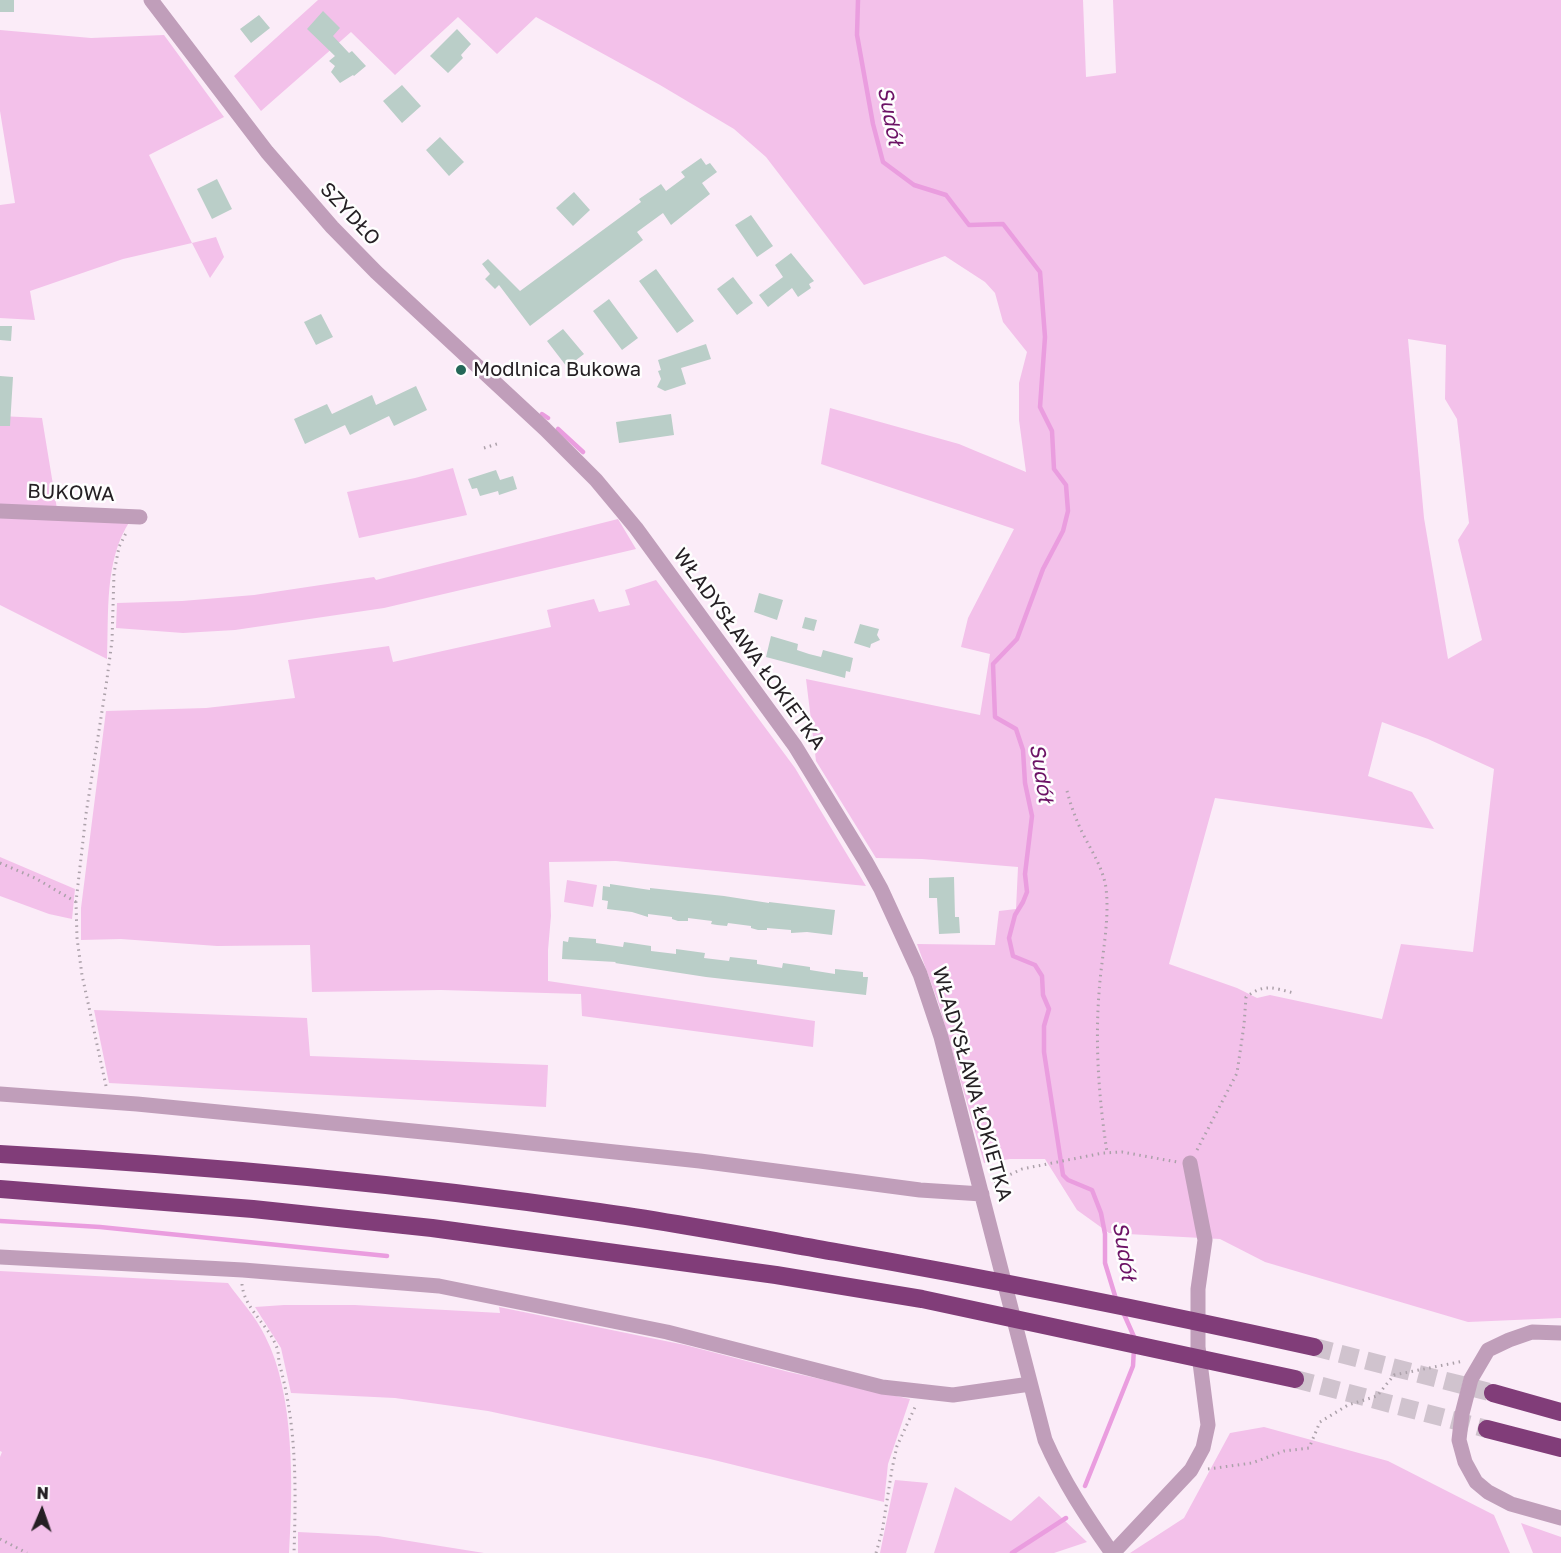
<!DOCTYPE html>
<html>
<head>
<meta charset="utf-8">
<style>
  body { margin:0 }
  #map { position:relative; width:1561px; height:1553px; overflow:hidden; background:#fbecf8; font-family:"Golos Text",sans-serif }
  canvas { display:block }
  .north { position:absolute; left:12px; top:1481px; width:60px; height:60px; -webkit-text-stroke:4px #fefefe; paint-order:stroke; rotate:2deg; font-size:16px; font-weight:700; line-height:24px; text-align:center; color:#252024 }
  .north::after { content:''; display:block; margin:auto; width:21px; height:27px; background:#252024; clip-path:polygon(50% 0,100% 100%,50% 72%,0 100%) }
</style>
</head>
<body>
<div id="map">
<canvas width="1561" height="1553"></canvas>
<div class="north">N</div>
</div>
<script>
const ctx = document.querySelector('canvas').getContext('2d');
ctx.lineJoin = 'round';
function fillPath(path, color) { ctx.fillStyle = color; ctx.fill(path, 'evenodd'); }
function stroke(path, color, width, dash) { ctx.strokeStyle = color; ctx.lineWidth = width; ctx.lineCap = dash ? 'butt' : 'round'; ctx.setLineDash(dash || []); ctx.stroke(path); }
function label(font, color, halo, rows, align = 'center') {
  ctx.font = font + ' "Golos Text",sans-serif'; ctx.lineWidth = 5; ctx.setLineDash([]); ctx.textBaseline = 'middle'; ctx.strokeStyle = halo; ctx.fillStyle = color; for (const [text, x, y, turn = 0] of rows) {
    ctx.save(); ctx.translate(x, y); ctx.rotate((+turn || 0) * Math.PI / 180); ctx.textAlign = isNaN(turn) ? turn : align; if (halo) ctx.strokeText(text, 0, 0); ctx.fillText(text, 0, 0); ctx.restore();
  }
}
fillPath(new Path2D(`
  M318,0H1083L1086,77L1116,73L1113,0H1561V1318L1468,1322L1265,1262L1220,1239L1109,1233L1077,1210L1045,1159H1010L984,1163L939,1005L917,944L995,945L999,911L1016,909L1018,867L922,859L876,858L816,761L806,679L980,715L990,654L961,647L968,618L1014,529L821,464L830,408L959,444L1026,472L1019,420V383L1027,352L1003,322L995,293L985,282L945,256L864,285L766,157L734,129L660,85L536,17L497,54L458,17L395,75L351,32L261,111L234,76ZM1408,339L1446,345L1445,399L1457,419L1469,523L1458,540L1482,640L1448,659L1424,518ZM1382,722L1428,739L1494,769L1473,952L1401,944L1382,1019L1270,995L1257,998L1237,988L1169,964L1215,798L1434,829L1412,792L1368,776Z
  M0,30L91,38L164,35L224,117L149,155L192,243L216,237L224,257L210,278L192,243L123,259L30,291L35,320L0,318V205L15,203L0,111Z
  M0,416L42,418L57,509L0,506Z
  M453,468L467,515L359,538L347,492L415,478Z
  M0,515L130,521C104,560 109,614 107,659L0,605Z
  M618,519L636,549L384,608L235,630L183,633L116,628L117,603L182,601L254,595L374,577L376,580Z
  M656,580L795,768L866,886L616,861L549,862L551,916L548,950V981L815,1021L813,1047L582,1016L581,994L441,990L312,992L310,945L217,946L121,939L81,940V908L106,711L206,708L295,698L288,660L389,646L393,662L551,627L547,610L594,599L599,612L630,605L625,590Z
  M0,857L75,889L72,919L49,914L0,896Z
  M567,880L597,885L593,907L564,902Z
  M94,1010L307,1018L310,1056L548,1065L546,1107L109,1083Z
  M0,1271L228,1283C240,1300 256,1317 265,1336C295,1394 293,1489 289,1553H0V1457L2,1452L0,1451Z
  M284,1305H355L500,1313L499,1307L685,1345L789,1372L910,1399L888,1464L884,1502L710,1459L488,1411L395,1398L291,1393L281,1348L255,1307Z
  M1264,1427L1388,1461L1494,1515L1510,1553H1130L1184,1518L1230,1433Z
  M895,1480L928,1483L906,1553H880Z
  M955,1487L1011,1521L1039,1496L1087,1542L1054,1553H934Z
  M1521,1523L1561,1537V1553H1533Z
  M298,1532L378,1536L484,1553H298Z`), '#f3c1ea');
stroke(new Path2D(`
  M858,0L857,35L873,124L883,162L914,185L946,195L969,225L1003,224L1040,272L1045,337L1040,407L1052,431L1054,469L1066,485L1068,511L1063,531L1043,569L1017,639L993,664L995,717L1016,729L1023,750L1025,783L1032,816L1025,874L1027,892L1023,902L1015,915L1009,938L1013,956L1035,965L1042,976L1043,995L1049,1009L1044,1026V1052L1063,1175L1068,1180L1092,1190L1101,1213L1105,1234V1263L1116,1299
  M542,414L548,418
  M558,429L583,452
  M0,1221L100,1227L387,1256
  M1123,1312L1135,1339
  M1085,1486L1133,1366L1134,1348
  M1012,1553L1066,1518`), '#ea9ddf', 4.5);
fillPath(new Path2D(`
  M0,0H14V12H0Z
  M323,11L340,28L333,36L349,53L352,51L366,66L354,76L353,75L340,83L331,72L335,66L329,61L335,56L307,29Z
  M259,15L270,28L251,43L240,29Z
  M457,29L471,44L461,55L463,58L448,73L430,56Z
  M402,85L421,106L402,123L383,101Z
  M440,137L464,162L449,176L426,150Z
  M701,158L706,165L710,163L717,172L702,183L710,194L671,225L663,213L637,232L643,240L530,326L499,285L495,289L485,279L490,274L482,264L488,259L520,291L641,202L639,199L661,184L666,191L685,177L681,172Z
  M217,179L232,209L212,219L197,189Z
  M574,192L590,210L573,226L556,208Z
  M751,215L773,246L757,257L735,225Z
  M791,253L814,281L809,284L811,288L798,297L792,288L768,307L759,295L783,277L775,265Z
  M656,269L694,321L677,333L639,281Z
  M733,277L753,303L737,315L717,289Z
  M609,299L638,338L622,350L593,311Z
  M321,314L333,337L316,345L304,322Z
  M0,326H12L11,341L0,340Z
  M563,329L584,354L567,367L547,341Z
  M706,344L711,359L681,368L686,384L665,391L657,387L661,379L658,371L661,370L658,360Z
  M0,376L13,377L10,426H0Z
  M416,386L427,410L394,426L389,416L350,435L345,425L305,444L294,419L327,404L332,414L372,395L376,405Z
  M671,414L674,435L619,443L616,422Z
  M496,470L500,480L513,476L517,489L499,495L498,491L480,496L477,488L472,489L468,479Z
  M759,593L783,600L777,620L754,612Z
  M805,617L817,620L814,631L802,628Z
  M860,624L879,629L877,635L880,640L871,644L870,648L854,643Z
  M771,636L798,644L797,650L809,654L821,657L823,650L853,658L850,672L846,671L845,678L766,657Z
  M954,877L955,917H959L960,933L939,934L937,898H929V878Z
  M610,884L650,890V888L724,896L769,903V902L835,910L832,935L807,932L791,933V930L767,928V930H758L751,928V926L728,923L727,926L717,925L711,924L712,921L688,918V921H678L672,919V917L648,914V917L632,912L607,909L608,901L602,900L603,886L610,887Z
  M569,937L596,939V943L623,947L624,942L651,946V951L676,954V949L705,953L704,958L729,961L730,957L757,960V964L782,968L783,963L810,967V970L835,974V969L863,972V977H868L866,995L706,977L615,963L616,962L562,959L563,941L568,942Z`), '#bacec8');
stroke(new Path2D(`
  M1314,1347L1493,1393
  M1295,1379L1487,1429`), '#d0c3ce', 18, [18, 9]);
stroke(new Path2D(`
  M484,448L500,443
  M1067,791C1071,806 1076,820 1083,834C1092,852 1103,868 1106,888C1110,922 1101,959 1099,993C1095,1046 1099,1100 1107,1152
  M0,863L35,878L76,902
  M106,1086L82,975L77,938L76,902L86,814L107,679L112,641L114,573L119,547L127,531
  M1197,1150L1237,1073L1244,1025L1246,997C1265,983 1273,988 1294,993
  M994,1182L1022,1169L1103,1153L1122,1152L1177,1162
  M242,1284C244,1309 269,1325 277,1348C279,1354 278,1360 280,1366C297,1428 296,1490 294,1553
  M1208,1469L1252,1463L1284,1451L1309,1448L1320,1422L1348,1405L1377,1396L1394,1375L1464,1361
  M0,1539L27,1553
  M876,1553L882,1532L892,1469L897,1446L916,1405`), '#aca1aa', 3, [1.5, 4.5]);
stroke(new Path2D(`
  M151,0L267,152L332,227L376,272L545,429L596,480L636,528L795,746L866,862L881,889L920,974L941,1037L1045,1440C1063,1481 1086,1516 1112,1553
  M0,511L140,517
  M0,1094L137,1104L454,1135L700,1161L920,1190L982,1194
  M0,1257L243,1270L439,1286L667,1332L882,1387L953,1395L1030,1384
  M1561,1333L1532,1332L1509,1340L1488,1350L1471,1379L1462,1414L1459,1440L1465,1462L1476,1482L1488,1492L1511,1504L1561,1518
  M1113,1553L1191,1470L1203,1448L1208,1425L1198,1347V1289L1205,1240L1190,1163`), '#c09eba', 15);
stroke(new Path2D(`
  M0,1154C200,1165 400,1183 599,1212C678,1223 757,1238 836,1252C996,1280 1155,1312 1314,1347
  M0,1189L253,1209L432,1228L776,1275L922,1299L1295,1379
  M1493,1393L1561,1412
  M1487,1429L1561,1448`), '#813d79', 18);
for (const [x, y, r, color] of [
  [461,370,6,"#246758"]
]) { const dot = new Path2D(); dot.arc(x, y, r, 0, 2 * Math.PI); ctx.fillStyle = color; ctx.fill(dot); stroke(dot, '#fefefe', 2); }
label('20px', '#252024', '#fefefe', [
  ["SZYDŁO",350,214,47],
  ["BUKOWA",71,493,2],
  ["WŁADYSŁAWA ŁOKIETKA",749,649,54],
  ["WŁADYSŁAWA ŁOKIETKA",972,1084,74]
]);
label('20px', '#252024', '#fefefe', [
  ["Modlnica Bukowa",473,370]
], 'left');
label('italic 21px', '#6c1265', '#fefefe', [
  ["Sudół",890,116,79],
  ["Sudół",1041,773,81],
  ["Sudół",1124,1251,81]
]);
</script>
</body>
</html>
